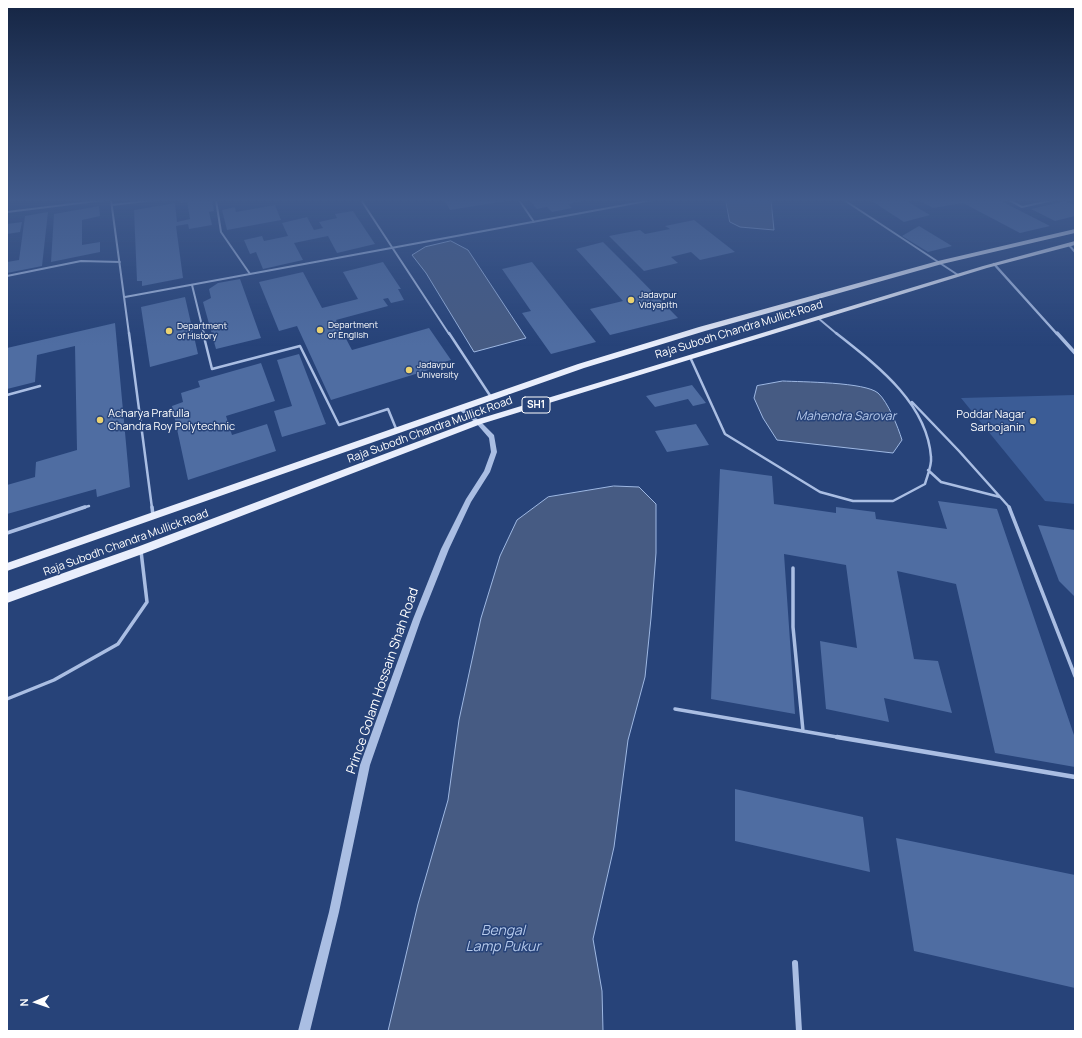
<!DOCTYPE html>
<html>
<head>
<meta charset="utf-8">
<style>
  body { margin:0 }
  #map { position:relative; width:1082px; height:1038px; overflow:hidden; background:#274379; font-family:Manrope,sans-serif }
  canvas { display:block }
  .frame { position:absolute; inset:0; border:8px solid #fff; pointer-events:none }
  .north { position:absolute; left:16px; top:982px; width:40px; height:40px; -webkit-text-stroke:3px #274379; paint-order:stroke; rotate:268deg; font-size:11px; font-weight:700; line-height:16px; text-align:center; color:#fff }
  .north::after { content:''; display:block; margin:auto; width:14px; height:18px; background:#fff; clip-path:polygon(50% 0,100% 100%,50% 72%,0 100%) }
</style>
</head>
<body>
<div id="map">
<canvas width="1082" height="1038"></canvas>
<div class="frame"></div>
<div class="north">N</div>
</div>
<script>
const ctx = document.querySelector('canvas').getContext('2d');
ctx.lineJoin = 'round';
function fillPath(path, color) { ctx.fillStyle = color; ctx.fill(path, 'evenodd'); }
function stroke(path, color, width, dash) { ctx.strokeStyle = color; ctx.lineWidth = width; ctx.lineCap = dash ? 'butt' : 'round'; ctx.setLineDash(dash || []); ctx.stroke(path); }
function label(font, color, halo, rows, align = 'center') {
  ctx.font = font + ' Manrope,sans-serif'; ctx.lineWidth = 3; ctx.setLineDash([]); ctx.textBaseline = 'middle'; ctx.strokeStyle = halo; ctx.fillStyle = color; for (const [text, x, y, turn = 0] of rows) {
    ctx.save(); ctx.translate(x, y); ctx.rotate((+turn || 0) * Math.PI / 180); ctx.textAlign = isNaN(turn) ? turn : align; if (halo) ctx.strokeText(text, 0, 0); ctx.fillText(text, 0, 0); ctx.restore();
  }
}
fillPath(new Path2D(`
  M1075,395V504L1045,501L961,398Z`), '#3b5c96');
const water = new Path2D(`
  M726,200H771L774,230L740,227L730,222Z
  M451,241L468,250L526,338L474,352L426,273L412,255L425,247Z
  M783,381C802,382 865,382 878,393C888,402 898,427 902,440L893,453L777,440L763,418L754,398L757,386Z
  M614,486L639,487L656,504V553L651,618L645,677L628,740L614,847L593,939L602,991L603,1031H388L418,904L448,800L459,720L481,618L500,556L517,520L548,497Z`);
fillPath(water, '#465b83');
stroke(water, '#9eb8e3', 1);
fillPath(new Path2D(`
  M181,200H212L214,211L209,212L212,225L189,229L188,224L176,226L183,278L142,286V281H137L134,210L175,203L177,222L190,219L187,202L181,203Z
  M444,200H506V201L450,210Z
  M529,200H582V201L568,204L572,208L552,212L547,207L537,209Z
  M870,200H905L930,215L904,222Z
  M918,200H999L1050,226L1020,233L963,203L933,208Z
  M1065,201L1075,205V216L1055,221L1031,209Z
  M275,205L281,220L227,230L222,210L235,207L236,212Z
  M99,206L100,216L82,220V245L100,242V252L51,262L54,214Z
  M353,211L375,244L337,253L328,236L294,243L303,260L263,269L256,252L250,254L244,240L262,236L264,241L288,236L282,223L307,217L314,230L323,228L319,222L337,218L335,214Z
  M48,212L42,266L7,273V262L19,260L25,216Z
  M694,220L735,252L700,260L691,252L671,257L678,263L644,271L609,236L640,230L645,234L670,229L665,226Z
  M22,222L20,232L7,234V224Z
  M919,226L952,246L928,252L902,236Z
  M603,242L635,274L678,318L610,335L590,309L623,301L576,249Z
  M383,262L401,289H398L404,300L391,303L388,298L383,299L388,306L336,320L352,350L429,328L451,360L433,365L435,368L331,400L297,326L279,331L259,282L303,272L322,308L358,299L343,272Z
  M532,262L596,342L551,354L522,313L531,311L502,269Z
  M240,279L261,338L216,349L203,302L211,298L209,289L218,283Z
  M185,297L198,354L150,367L141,307Z
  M115,323L130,487L97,497L96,489L7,514V485L35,477L36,462L77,450L75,346L37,355L35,382L7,389V348Z
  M299,354L326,424L282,437L274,411L292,406L277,360Z
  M261,363L275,401L226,416L232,435L267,424L276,451L188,480L172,406L183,402L181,393L200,387L198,381Z
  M692,385L706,403L693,406L688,399L655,407L646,396Z
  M696,424L709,445L667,452L655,431Z
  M720,469L772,476L774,504L836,513V507L875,512L876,519L947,529L938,501L997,509L1075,738V767L995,753L956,584L897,571L914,659L938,661L952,713L884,698L889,722L826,709L820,641L857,648L846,565L784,554L795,714L711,699Z
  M1038,525L1075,530V597L1059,581Z
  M735,789L863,817L870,872L735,841Z
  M896,838L1075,875V988L914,951Z`), '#4f6da2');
stroke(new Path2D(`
  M111,200L129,334
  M216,200L221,232L250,274
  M361,200L449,334
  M519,200L534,222
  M844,200L958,275
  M1009,200L1022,207L1053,200
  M112,205L155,200
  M7,212L105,200
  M1068,244L1075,252
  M7,276L81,261L120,262
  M192,285L204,334
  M125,297L652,200
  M818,318L837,334`), '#aabee3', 2);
stroke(new Path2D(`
  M129,333L152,508
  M203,333L212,369L300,346L339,425L388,409L397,431
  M449,333L491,397
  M690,357L725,434L820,492L853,501H893L925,484C927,476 932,466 931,457C927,402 875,364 836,333
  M7,395L40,386
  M912,402L959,451L1010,508
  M928,470L941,482L1000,497
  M82,508L89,506`), '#aabee3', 2.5);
stroke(new Path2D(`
  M152,507L153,516
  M1009,507L1075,676
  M7,533L85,507
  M793,568V627L803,731
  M7,699L54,680L118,644L147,602L141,551
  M675,709L843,738`), '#aabee3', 3.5);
stroke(new Path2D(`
  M837,737L1075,777`), '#aabee3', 4.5);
stroke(new Path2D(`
  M994,264L1057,334`), '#aabee3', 2.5);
stroke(new Path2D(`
  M1057,333L1075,353`), '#aabee3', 3.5);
stroke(new Path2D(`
  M795,963L799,1031`), '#aabee3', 6);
fillPath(new Path2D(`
  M461,407L480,421L494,435L497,452L490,472L471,502L449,549L421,619L370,765L339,912L310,1031H298L329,912L360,765L413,619L441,549L466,499L484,471L491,452L489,438L476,423L459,410V408Z`), '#aabee3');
fillPath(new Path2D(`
  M1075,229V233L942,264L705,331L584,368L7,571V563L578,364L699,327L938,261Z
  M1075,241V245L987,268L481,424L145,553L7,603V593L137,547L475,420L983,266Z`), '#e9eefc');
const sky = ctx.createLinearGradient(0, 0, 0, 346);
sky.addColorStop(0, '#152543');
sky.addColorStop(0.58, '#415b8c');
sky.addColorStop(1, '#415b8c00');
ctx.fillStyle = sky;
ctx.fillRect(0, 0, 1082, 346);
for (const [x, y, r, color] of [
  [631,300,4,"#ebd270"],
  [320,330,4,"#ebd270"],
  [169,331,4,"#ebd270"],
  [409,370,4,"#ebd270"],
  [100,420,4,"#ebd270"],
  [1033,421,4,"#ebd270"]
]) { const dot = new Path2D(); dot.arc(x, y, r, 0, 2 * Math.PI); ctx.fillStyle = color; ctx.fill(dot); stroke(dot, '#274379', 1.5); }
label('9px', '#fff', '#274379', [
  ["Jadavpur",639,295],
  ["Vidyapith",639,305],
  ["Department",328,325],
  ["of English",328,335],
  ["Department",177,326],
  ["of History",177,336],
  ["Jadavpur",417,365],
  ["University",417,375]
], 'left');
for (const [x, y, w] of [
  [536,405,28]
]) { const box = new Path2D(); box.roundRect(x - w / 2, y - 8, w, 16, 3); ctx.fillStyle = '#274379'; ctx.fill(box); stroke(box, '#fff', 1); }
label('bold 10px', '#fff', null, [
  ["SH1",536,405]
]);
label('11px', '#fff', '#274379', [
  ["Raja Subodh Chandra Mullick Road",739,330,-17],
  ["Raja Subodh Chandra Mullick Road",430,430,-20],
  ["Raja Subodh Chandra Mullick Road",126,543,-20]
]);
label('11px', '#fff', '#274379', [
  ["Acharya Prafulla",108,414],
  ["Chandra Roy Polytechnic",108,427],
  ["Poddar Nagar",1025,415,"right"],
  ["Sarbojanin",1025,428,"right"]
], 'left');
label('italic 12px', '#b5c9eb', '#274379', [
  ["Mahendra Sarovar",846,417]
]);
label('13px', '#fff', '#274379', [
  ["Prince Golam Hossain Shah Road",383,681,-71]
]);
label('italic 14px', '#b5c9eb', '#274379', [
  ["Bengal",503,931],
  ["Lamp Pukur",503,947]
]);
</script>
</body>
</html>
